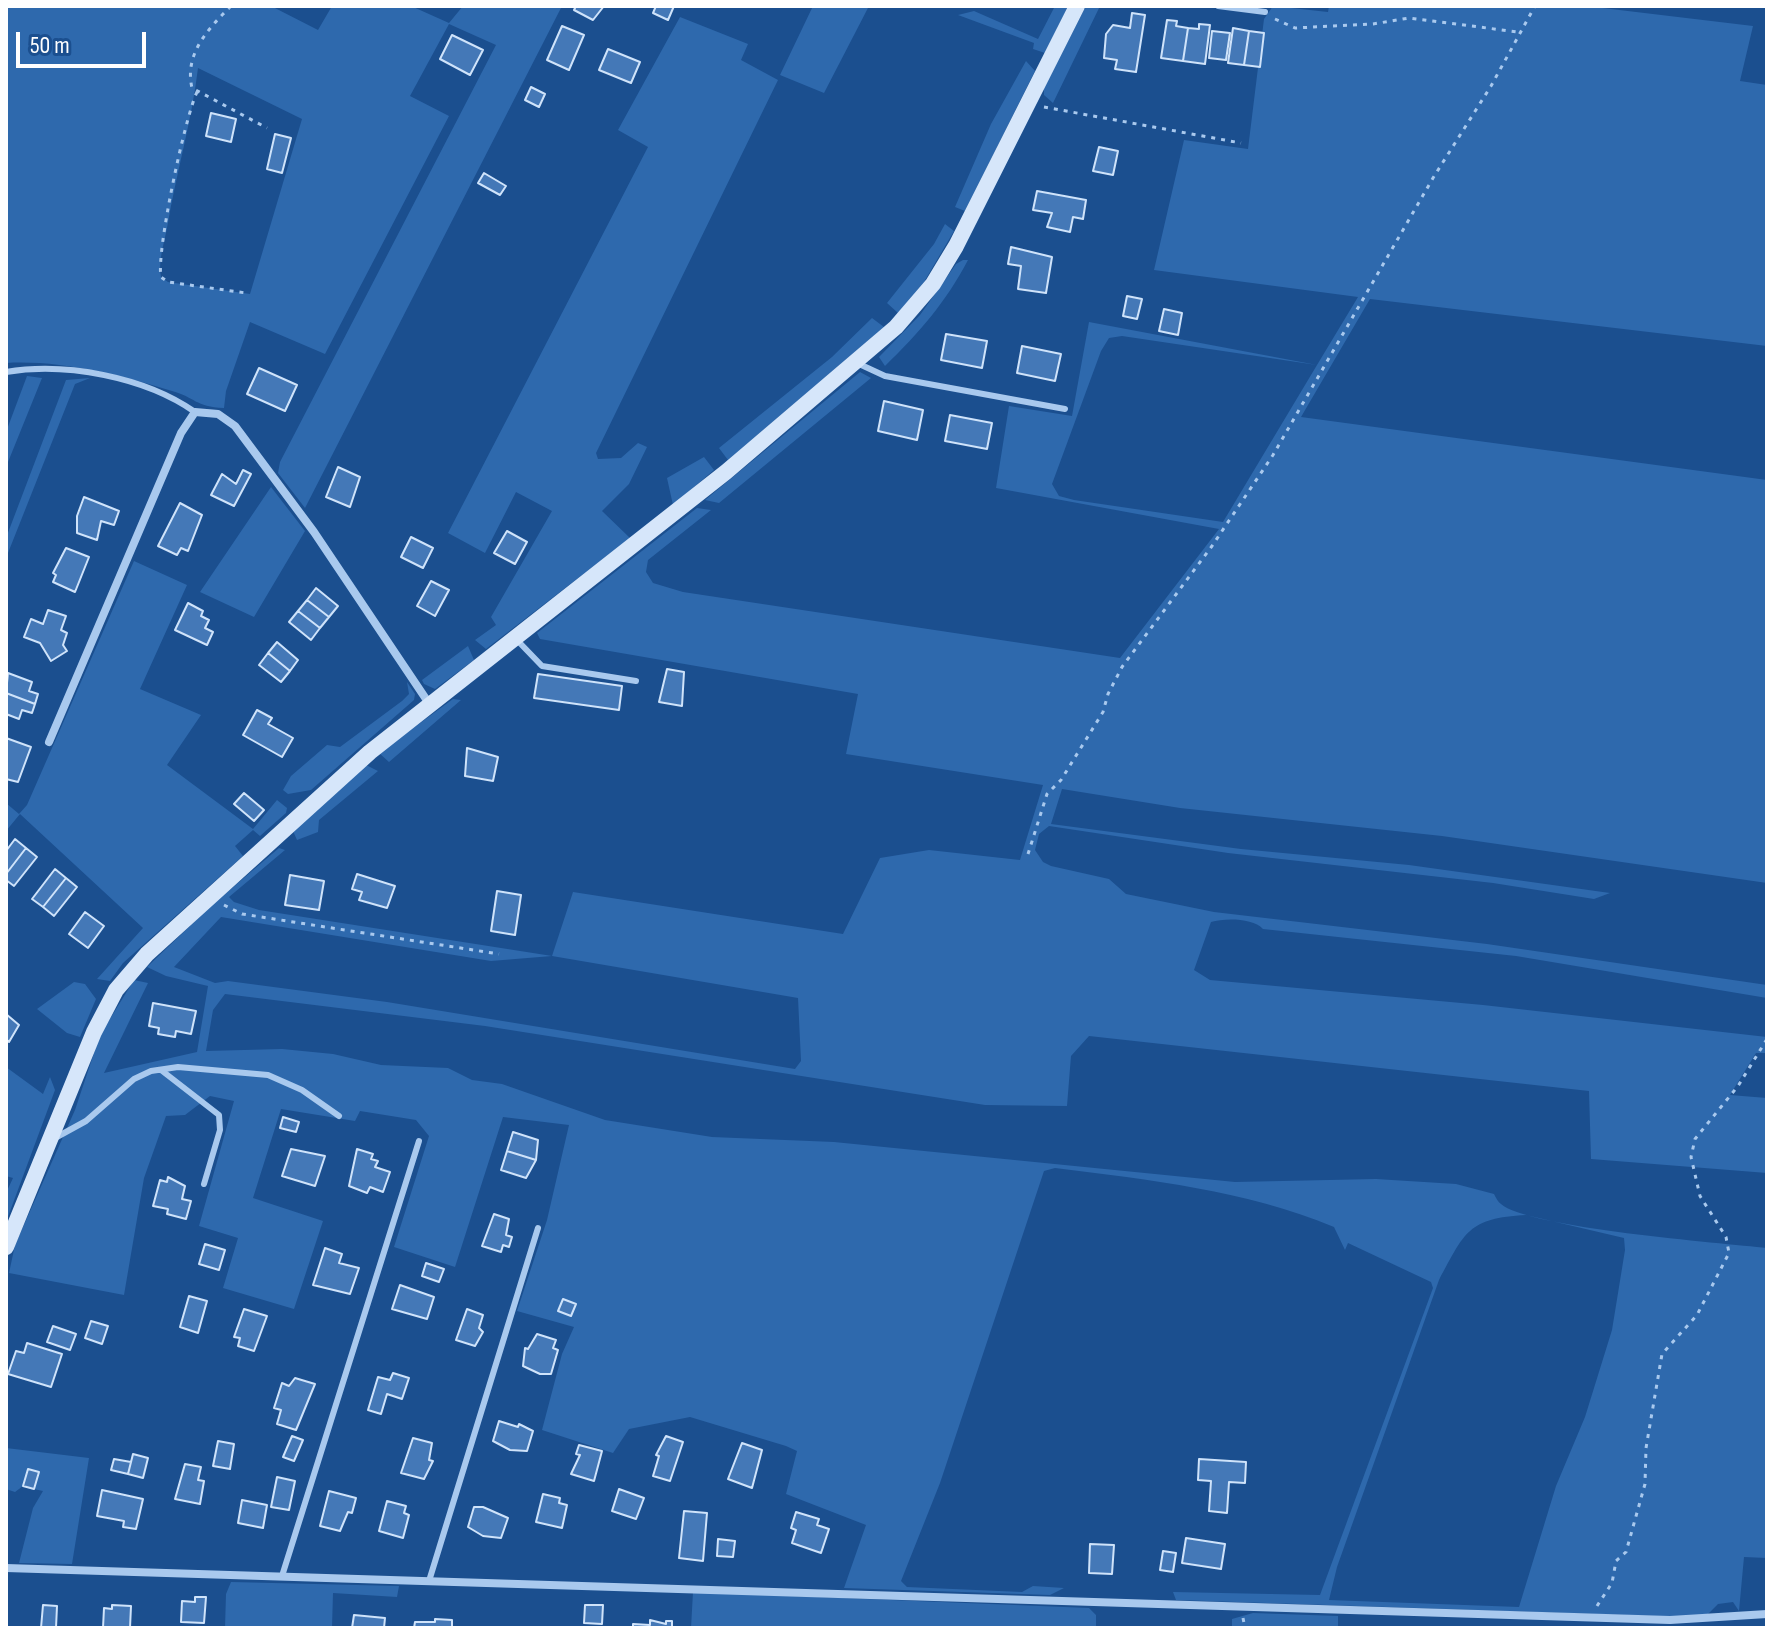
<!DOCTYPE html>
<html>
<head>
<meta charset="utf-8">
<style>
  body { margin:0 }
  #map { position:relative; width:1773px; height:1634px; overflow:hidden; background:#1b4f8f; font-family:"Sofia Sans Condensed",sans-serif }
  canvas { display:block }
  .frame { position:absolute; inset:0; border:8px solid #fff; pointer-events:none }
  .scale { position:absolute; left:16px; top:32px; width:130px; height:36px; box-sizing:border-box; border:4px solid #fff; border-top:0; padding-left:10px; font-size:24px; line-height:28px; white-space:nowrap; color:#fff; -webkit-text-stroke:6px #1b4f8f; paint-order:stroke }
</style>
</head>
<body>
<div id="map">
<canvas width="1773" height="1634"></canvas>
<div class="frame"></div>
<div class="scale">50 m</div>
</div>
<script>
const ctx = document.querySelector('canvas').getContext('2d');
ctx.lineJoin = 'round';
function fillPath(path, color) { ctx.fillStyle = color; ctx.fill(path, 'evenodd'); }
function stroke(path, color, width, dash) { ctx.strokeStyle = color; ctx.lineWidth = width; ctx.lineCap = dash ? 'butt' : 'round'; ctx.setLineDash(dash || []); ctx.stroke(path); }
fillPath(new Path2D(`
  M6,6H271L318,30L332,6H411L449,23L463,6H562L305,508L278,473L280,462L496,45L449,24L410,96L449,116L325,354L250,322L226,391L224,408C195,407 195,397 172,391C119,375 62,360 6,363ZM198,68L302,119L250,294L168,282L161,277C158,262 164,243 167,228C176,174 192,120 198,68Z
  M813,6H869L824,93L780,75Z
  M1055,6H1068L1045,53L1033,49L1034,43L958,15L974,11L1038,39Z
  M1086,6H1100L1053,103L1044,95V88Z
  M1273,6L1328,12L1329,6H1586L1753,26L1740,81L1767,85V346L1370,299L1301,417L1767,480V883L1442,836L1180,808L1062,789L1051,824L1241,849L1409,865L1610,893L1594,899L1493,883L1228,853L1049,826L1039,834L1035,850L1043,862L1051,866L1109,879L1126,894L1214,912L1487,944L1767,985V998L1516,956L1263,929C1253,918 1225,918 1211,922L1194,970L1210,980L1483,1005L1767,1037V1053H1756L1730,1095L1767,1098V1173L1591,1159L1589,1091L1089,1036L1071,1056L1067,1106L985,1105L485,1026L225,994L213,1010L206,1051L282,1049L333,1054L381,1065L448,1068L472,1080L502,1084L605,1120L712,1137L834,1142L1235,1182L1376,1179L1456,1184L1494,1194C1496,1198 1498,1202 1501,1204C1528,1228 1722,1243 1767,1248V1558L1744,1557L1739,1611L1733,1602L1718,1604L1708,1614L1687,1617L1176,1600L1173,1592L1320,1595L1433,1288L1431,1282L1348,1243L1345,1250L1334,1227C1244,1190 1151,1180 1055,1168L1044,1171L940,1483L901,1581L907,1587L1022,1592L1033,1586L1064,1588L1050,1595L844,1588L866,1525L786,1494L797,1451L786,1446L690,1417L629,1429L613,1453L542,1430L562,1354L574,1327L517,1311L547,1220L569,1125L503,1117L455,1267L394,1247L429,1136L416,1120L360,1111L355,1121L281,1109L253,1198L323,1221L294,1309L223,1288L238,1238L199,1226L234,1101L210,1096L185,1115L166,1116L144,1178L124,1295L9,1273L15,1245L75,1110L100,1035L134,980L148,983L104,1073L197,1052L208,986L166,976L147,967L212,905L279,848L285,850L229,897L234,902L259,910L552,956L573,892L843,934L880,858L929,850L1020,860L1043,785L846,754L858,694L540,639L537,633L697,508L711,510L648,560L646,572L653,583L683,592L1120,658L1219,529L996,488L1009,406L1072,416L1089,322L1317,365L1358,297L1154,270L1184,140L1248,149L1264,19ZM1122,336L1317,365L1223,522L1074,500L1059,496L1052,484L1101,351L1109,338ZM221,917L491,961L552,956L798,998L801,1061L795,1069L387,1002L228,981L215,983L174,967ZM1526,1215L1624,1238L1625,1250L1612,1330L1585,1417L1556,1486L1519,1607L1329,1600L1337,1567L1439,1280C1465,1232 1468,1218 1526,1215Z
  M680,17L748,44L741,60L778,80L596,453L598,459L621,458L638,443L647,447L629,484L602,511L630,538L486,649L475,640L496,625L491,617L552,511L516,492L485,553L448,533L648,147L618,130Z
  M1026,61L1035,71L965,211L955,207L991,124Z
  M945,224L954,231L924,282L898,313L887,303L934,244Z
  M963,260H968C946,302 919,333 885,366L879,357L920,315L956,264Z
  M872,318L884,327L728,460L719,448L832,357Z
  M860,372L871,378L719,503L705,500Z
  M27,376L42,378L6,467V432Z
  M90,378L75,384L6,558V538L66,380Z
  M704,457L714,470L673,505L667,478Z
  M271,487L305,531L254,617L200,592Z
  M134,561L187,585L140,689L201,715L167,765L253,829L277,800L287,808L286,813L260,836L253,830L235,846L243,856L123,963L110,981L97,979L143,928L20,814L6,831V803L19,814L27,805Z
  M468,646L474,660L435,689L424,684L422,680Z
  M407,682L415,694L414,700L311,790L288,794L283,790L291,776L327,745L340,747L402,701L409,694Z
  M453,699L461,700L389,762L379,753Z
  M366,765L378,771L319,820L318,832L297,840L293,831Z
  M74,982L85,984L96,999L80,1037L67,1033L37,1009Z
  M6,1067L43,1094L50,1077L55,1090L6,1222V1193L13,1178L6,1176Z
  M6,1448L89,1458L72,1564L19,1563L33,1508L43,1491L34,1489L38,1472L28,1469L23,1486L15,1492L6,1489Z
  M231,1582L399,1586L397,1597L333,1593L332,1628H225L226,1594Z
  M693,1592L1089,1608L1096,1615V1628H691Z
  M1253,1613L1338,1616V1628H1232V1619Z`), '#2e69ad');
const building = new Path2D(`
  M576,6H604L593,20L574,10Z
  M656,6H674L668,20L653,13Z
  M1132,13L1145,15L1136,72L1115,69L1117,60L1104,58L1106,34L1113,25L1130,28Z
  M1167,20L1177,21L1176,26L1188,28L1183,61L1161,58Z
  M1199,24L1210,25L1205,64L1183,61L1188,28L1199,29Z
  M562,26L584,35L569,70L547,60Z
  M1233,28L1249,31L1244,65L1228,63Z
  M1212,31L1230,33L1226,60L1209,58Z
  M1249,31L1264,33L1260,67L1244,65Z
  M452,35L483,50L470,75L440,59Z
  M608,49L640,62L631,83L599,70Z
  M531,87L545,94L539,107L525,100Z
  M211,113L236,119L231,142L206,136Z
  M275,134L291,138L282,173L267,169Z
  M1099,147L1118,151L1113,175L1093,171Z
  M484,173L506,186L500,195L478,183Z
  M1037,191L1086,200L1083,219L1073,217L1070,232L1047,227L1052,213L1033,210Z
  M1011,247L1052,257L1046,293L1018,289L1021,266L1008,264Z
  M1127,296L1142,299L1137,319L1123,316Z
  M1164,309L1182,313L1178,335L1159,331Z
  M946,334L987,341L982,368L941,360Z
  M1022,346L1061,354L1055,381L1017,373Z
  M259,368L297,385L285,411L247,394Z
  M884,401L923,410L917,440L878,431Z
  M950,415L992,423L987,449L945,441Z
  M338,467L360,477L350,507L326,497Z
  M243,470L251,474L234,506L211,495L222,474L236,484Z
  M84,497L119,511L114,525L101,521L97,540L77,533V516Z
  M180,503L202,515L188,551L181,548L177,555L158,546Z
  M507,531L527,542L515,564L494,553Z
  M411,537L433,548L423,568L401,557Z
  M66,548L89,557L75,592L53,582L56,575L53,573Z
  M431,581L449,590L435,616L417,606Z
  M316,588L338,606L329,617L307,600Z
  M307,600L329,617L320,628L298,611Z
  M188,603L203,611L201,616L209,620L205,628L213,632L207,645L175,630Z
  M48,610L66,616L61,630L67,633L63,645L67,651L51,661L40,643L24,637L31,619L43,624Z
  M298,611L320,628L311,640L289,622Z
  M277,642L298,660L290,671L268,653Z
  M268,653L290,671L281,682L259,665Z
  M667,669L684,672L682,706L659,702Z
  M8,673L32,682L29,691L38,694L35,704L6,693Z
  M538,674L622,686L619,710L534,698Z
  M6,693L35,704L32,713L22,710L19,719L6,714Z
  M257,710L272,718L268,724L293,738L282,757L243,735Z
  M6,738L31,747L18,782L6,779Z
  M467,748L498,757L493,781L465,776Z
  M244,793L264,810L254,821L234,804Z
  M15,839L26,848L6,874V851Z
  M26,848L37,857L14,886L6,880V874Z
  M55,869L66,878L43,907L32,899Z
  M357,874L395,886L387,908L359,900L362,892L352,889Z
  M290,875L324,881L319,910L285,905Z
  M66,878L77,887L54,916L43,907Z
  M497,891L521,895L515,935L491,931Z
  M85,912L104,926L88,948L69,934Z
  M153,1003L196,1011L191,1034L176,1031L175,1037L158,1034L159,1028L149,1026Z
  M6,1014L19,1025L9,1042L6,1039Z
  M283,1117L299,1122L296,1132L280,1128Z
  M513,1132L538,1140L536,1160L507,1151Z
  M291,1149L325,1156L315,1186L282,1176Z
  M357,1149L373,1154L371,1159L378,1161L375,1167L390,1172L383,1192L370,1187L367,1193L349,1186Z
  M507,1151L536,1160L526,1178L501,1170Z
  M168,1177L185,1186L182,1199L191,1201L186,1219L167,1214L168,1209L153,1206L160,1180L167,1182Z
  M494,1214L509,1219L506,1235L512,1237L509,1247L503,1245L501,1252L482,1246Z
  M205,1244L225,1250L219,1270L199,1264Z
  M325,1248L342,1254L339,1263L359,1268L350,1294L313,1285Z
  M426,1263L444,1269L439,1282L422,1276Z
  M400,1285L434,1297L427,1319L392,1309Z
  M189,1296L207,1301L198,1333L180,1327Z
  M563,1299L576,1304L571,1316L558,1311Z
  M244,1309L267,1316L254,1351L238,1346L240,1338L234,1337Z
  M467,1309L483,1315L479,1328L483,1332L475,1346L456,1340Z
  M91,1321L108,1326L102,1344L85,1338Z
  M53,1326L76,1334L70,1350L47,1342Z
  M537,1334L556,1340L553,1348L558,1350L551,1374H540L523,1366L525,1348L528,1349Z
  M27,1343L62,1354L51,1387L8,1374L16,1351L24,1353Z
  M393,1373L409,1378L402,1399L387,1394L381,1414L368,1410L378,1377L390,1380Z
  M295,1378L315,1384L296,1430L277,1424L281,1410L274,1408L282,1383L289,1386Z
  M499,1421L518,1427L519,1424L533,1431L527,1451L510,1450L493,1441Z
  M292,1436L303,1440L294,1461L283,1457Z
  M666,1436L683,1442L670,1481L653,1476L659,1456L656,1455Z
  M413,1438L432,1443L429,1460L433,1461L424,1479L401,1473Z
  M218,1441L234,1444L230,1469L213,1466Z
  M742,1443L762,1450L752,1488L728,1479Z
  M579,1445L602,1451L594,1481L571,1474L580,1455L576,1454Z
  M133,1454L148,1458L143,1478L128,1474Z
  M114,1459L131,1462L128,1474L111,1470Z
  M1199,1459L1246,1462L1245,1483L1229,1482L1227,1513L1209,1511L1211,1481L1198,1480Z
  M185,1464L201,1467L198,1480L204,1481L200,1504L175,1499Z
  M28,1469L39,1472L34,1489L23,1486Z
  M277,1477L295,1481L289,1510L271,1507Z
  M619,1489L644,1498L636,1519L612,1511Z
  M102,1490L143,1499L136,1529L123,1527L124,1521L97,1516Z
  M329,1491L356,1498L352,1513L348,1512L340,1531L320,1526Z
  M543,1494L560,1498L559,1503L567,1505L562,1528L536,1522Z
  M242,1500L267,1505L263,1528L238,1523Z
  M387,1501L406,1506L404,1513L409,1515L403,1538L379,1531Z
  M474,1507H483L508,1518L501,1538L483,1536L468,1527Z
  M684,1511L707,1513L703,1561L679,1558Z
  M796,1512L819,1519L817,1525L829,1529L821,1553L792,1543L796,1530L791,1528Z
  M1186,1538L1225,1544L1221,1569L1182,1563Z
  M718,1539L735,1541L733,1557L717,1556Z
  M1090,1544L1114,1545L1112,1574L1089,1573Z
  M1163,1551L1176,1553L1173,1572L1160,1570Z
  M195,1597H206L204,1623L181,1622L182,1601L195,1602Z
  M43,1605L57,1606L56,1628H41Z
  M112,1605L131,1606L130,1628H103L104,1608L112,1609Z
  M585,1605H603L602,1624L584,1623Z
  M354,1615L385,1618L384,1628H352Z
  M435,1619L452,1620V1628H414L415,1622H435Z
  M650,1620L666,1624V1621H672V1628H633V1624L650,1625Z`);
fillPath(building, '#4478b7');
stroke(building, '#cfe3fa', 2);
stroke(new Path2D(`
  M231,6C208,29 184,54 192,88L267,128
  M1275,19L1295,28L1373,24L1409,18L1518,32
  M197,92C185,117 156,252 161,277L168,282L246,293
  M1044,107L1241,143
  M1028,854L1047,794L1061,780L1103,712L1108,694L1122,667L1212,546L1273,455L1433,178L1491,86L1535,6
  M224,905L242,914L499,954
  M1597,1606L1612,1583L1616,1561L1626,1552L1645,1484L1646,1448L1662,1354L1697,1315L1729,1253L1726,1237L1700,1196L1691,1157L1695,1139L1738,1086L1767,1039
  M1243,1618L1245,1628`), '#a9c9ee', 3, [4, 6]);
stroke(new Path2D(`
  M1218,6L1265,12
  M857,363L885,376L1065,409
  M6,372C66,362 145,377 195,412
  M516,639L542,666L636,681
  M161,1070L219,1115L220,1130L204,1184
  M55,1138L86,1121L134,1079L151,1071L178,1067L268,1075L302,1090L339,1116
  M282,1576L419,1141
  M429,1581L538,1228`), '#a9c9ee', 6);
stroke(new Path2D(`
  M49,742L181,433L195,412L218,414L235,426L314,532L430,705
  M6,1568L1670,1620L1767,1614`), '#a9c9ee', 8);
stroke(new Path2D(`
  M6,1247L94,1032L116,990L147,954L370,752L726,472L896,327L933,284L956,246L1077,6`), '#d6e6fa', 16);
</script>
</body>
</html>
